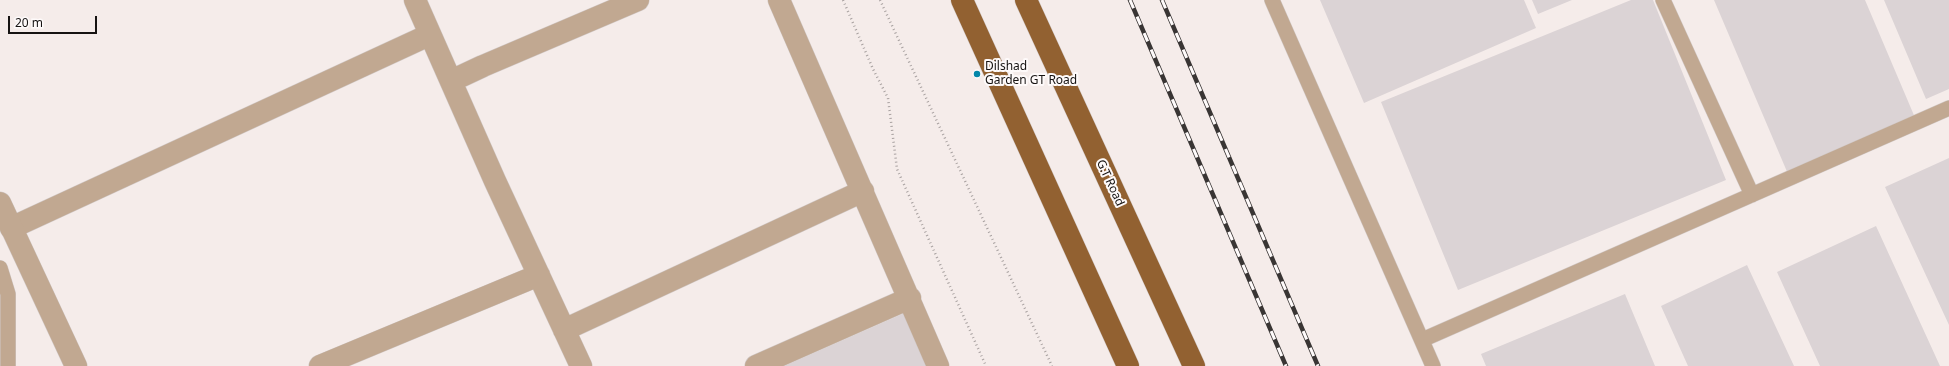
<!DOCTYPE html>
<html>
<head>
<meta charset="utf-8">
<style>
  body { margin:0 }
  #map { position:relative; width:1949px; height:366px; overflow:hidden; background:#f5ecea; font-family:"Noto Sans",sans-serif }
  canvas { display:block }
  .scale { position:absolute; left:8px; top:16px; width:89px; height:18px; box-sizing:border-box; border:2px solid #161312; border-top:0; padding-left:5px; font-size:12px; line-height:14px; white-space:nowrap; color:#161312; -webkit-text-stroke:3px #fefafa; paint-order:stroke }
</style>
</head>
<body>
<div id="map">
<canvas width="1949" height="366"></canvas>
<div class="scale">20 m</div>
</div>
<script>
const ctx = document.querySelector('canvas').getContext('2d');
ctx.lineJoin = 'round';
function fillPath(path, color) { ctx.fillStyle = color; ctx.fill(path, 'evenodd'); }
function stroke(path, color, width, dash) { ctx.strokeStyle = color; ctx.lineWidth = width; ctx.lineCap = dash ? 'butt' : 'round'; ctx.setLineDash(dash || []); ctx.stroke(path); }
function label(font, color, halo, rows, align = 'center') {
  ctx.font = font + ' "Noto Sans",sans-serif'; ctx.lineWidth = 4; ctx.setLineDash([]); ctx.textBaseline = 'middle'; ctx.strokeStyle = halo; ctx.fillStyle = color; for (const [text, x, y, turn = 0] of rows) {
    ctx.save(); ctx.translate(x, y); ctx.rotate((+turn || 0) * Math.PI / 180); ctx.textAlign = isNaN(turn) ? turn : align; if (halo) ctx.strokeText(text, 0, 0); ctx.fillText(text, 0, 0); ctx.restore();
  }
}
fillPath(new Path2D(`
  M1320,0H1524L1536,28L1364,103Z
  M1532,0H1572L1538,14Z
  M1631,0H1653L1726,180L1458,290L1381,102Z
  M1714,0H1865L1916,120L1788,174Z
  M1884,0H1949V89L1926,99Z
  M1949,158V325L1885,187Z
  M1876,226L1940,366H1820L1777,272Z
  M1747,265L1794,366H1688L1661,306Z
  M1625,294L1655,366H1486L1481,354Z
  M909,311L931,366H784Z`), '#dbd3d5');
const service = new Path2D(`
  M1272,0L1433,366
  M1663,0L1752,195
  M0,268L8,294V366
  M1422,340L1949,108`);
const minor = new Path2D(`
  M415,0L495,181L581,366
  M779,0L938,366
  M451,81L483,66L638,0
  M11,228L429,35
  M564,330L863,191
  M320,366L539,275
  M756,366L910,298`);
const tertiary = new Path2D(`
  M0,203L76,366`);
const trunk = new Path2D(`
  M962,0L1128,366
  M1026,0L1194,366`);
stroke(service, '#d1c9c7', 16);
stroke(minor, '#d1c9c7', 23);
stroke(tertiary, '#d1c9c7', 23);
stroke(trunk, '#d1c9c7', 23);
stroke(new Path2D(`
  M843,0L873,69L888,98L897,169L986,366
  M880,0L1052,366`), '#a9a2a1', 2.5, [1, 3]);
stroke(service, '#c1a891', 15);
stroke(minor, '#c1a891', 22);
stroke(tertiary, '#c1a891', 22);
stroke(trunk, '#926131', 22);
const rail = new Path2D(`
  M1130,0L1286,366
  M1162,0L1318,366`);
stroke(rail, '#393534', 4.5);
stroke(rail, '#fefafa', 3, [9]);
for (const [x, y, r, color] of [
  [977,74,4,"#0387a9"]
]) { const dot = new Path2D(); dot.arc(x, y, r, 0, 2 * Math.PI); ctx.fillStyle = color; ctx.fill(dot); stroke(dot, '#fefafa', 1.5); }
label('12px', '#161312', '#fefafa', [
  ["Dilshad",985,67],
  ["Garden GT Road",985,81]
], 'left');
label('12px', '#161312', '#fefafa', [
  ["G.T Road",1110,183,65]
]);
</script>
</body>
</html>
